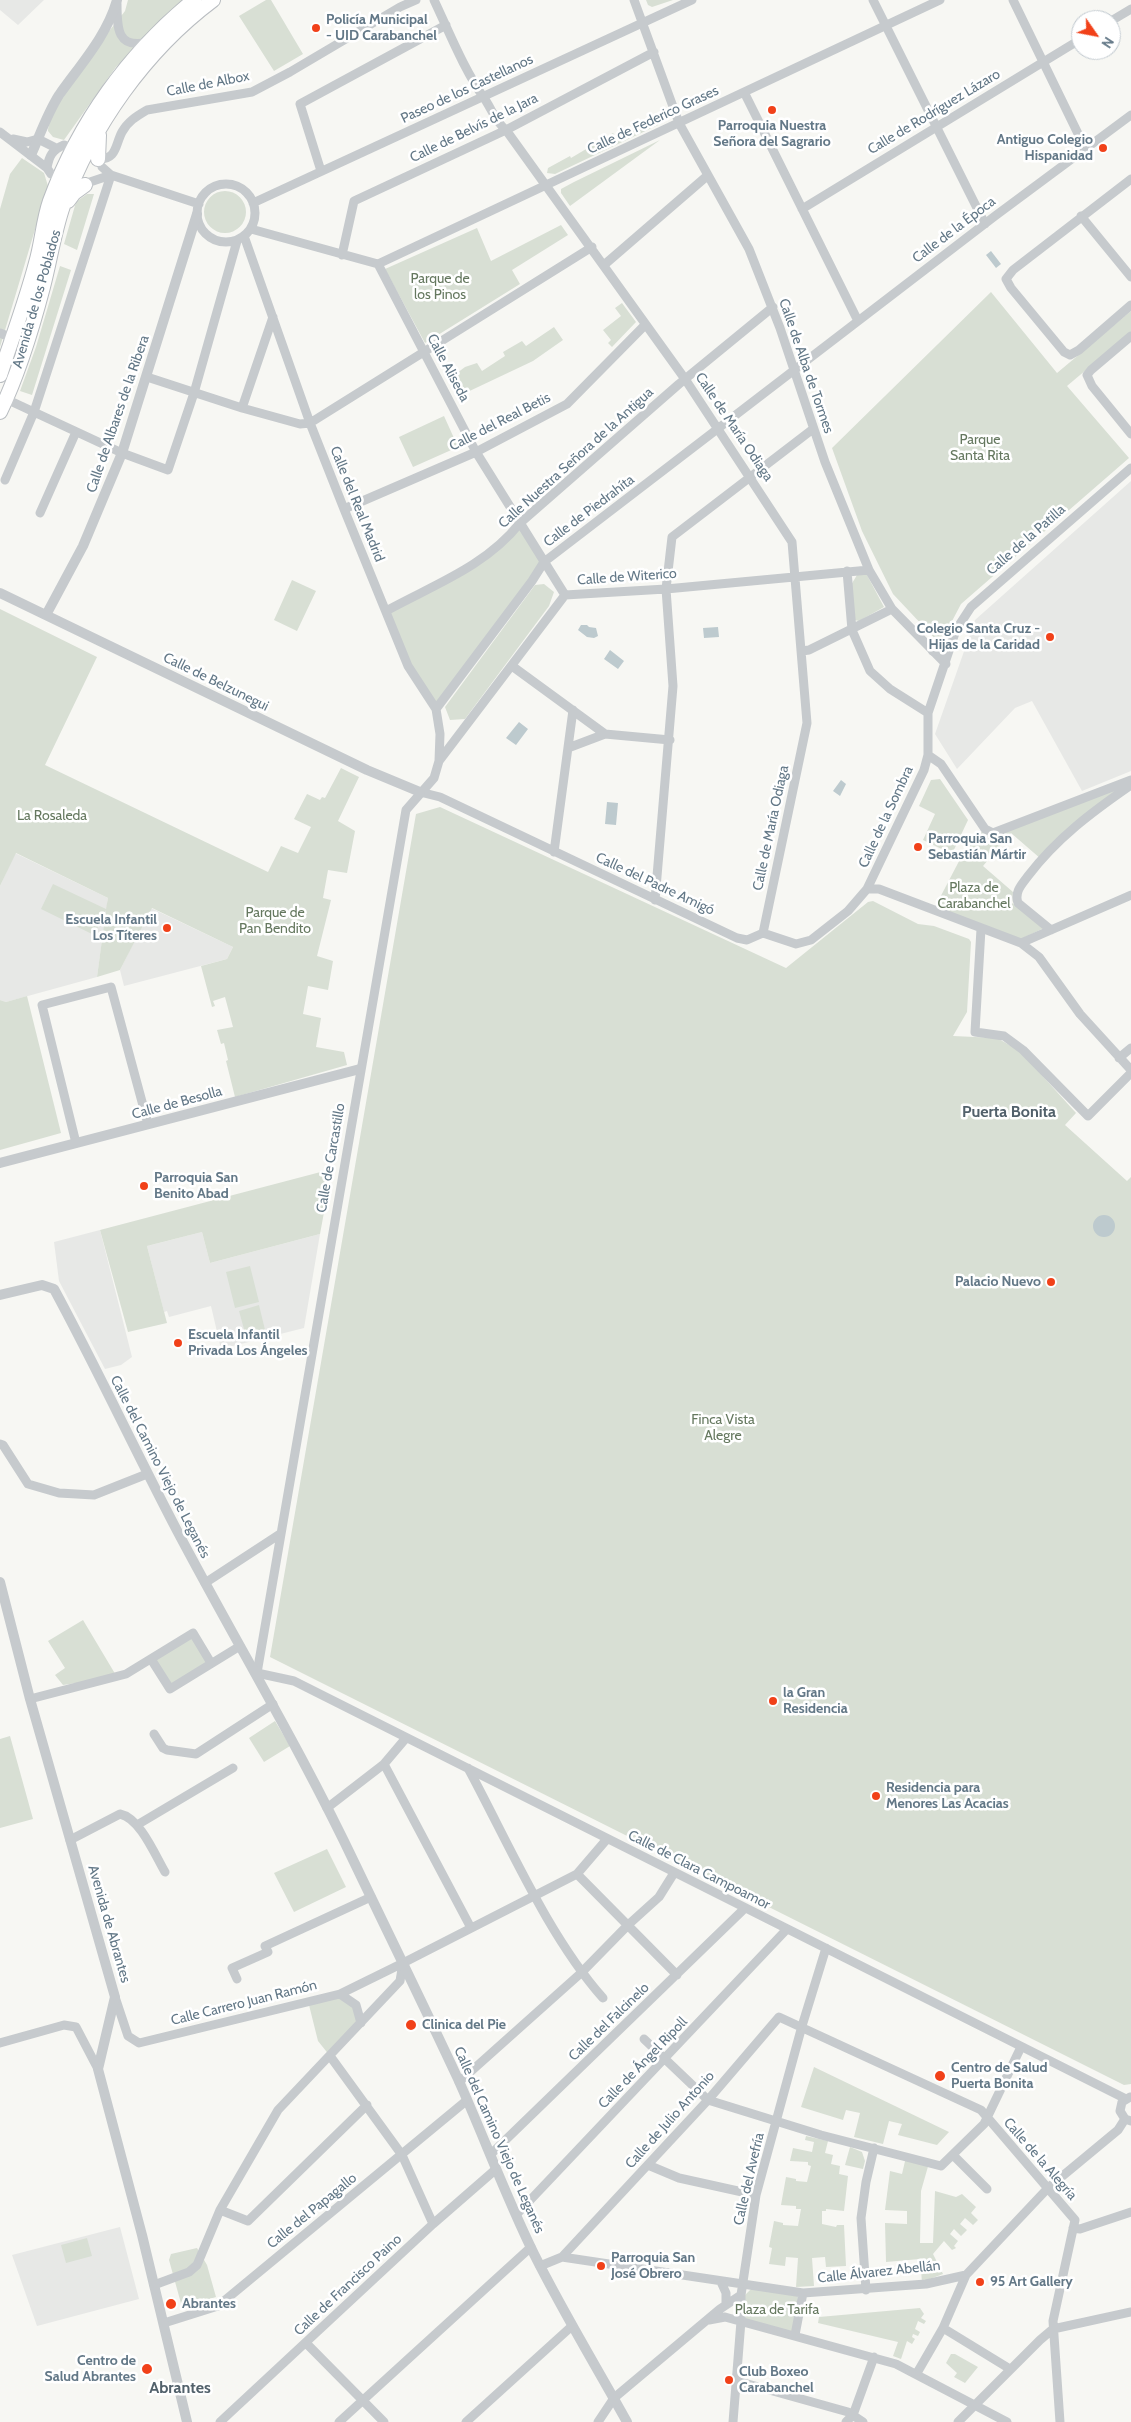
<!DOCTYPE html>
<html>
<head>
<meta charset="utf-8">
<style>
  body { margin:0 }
  #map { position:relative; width:1131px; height:2422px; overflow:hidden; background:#f7f7f3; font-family:Cabin,sans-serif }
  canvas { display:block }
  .north { position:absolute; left:1071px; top:10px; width:50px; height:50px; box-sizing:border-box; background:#fff; border:1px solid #c1c9cf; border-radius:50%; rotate:123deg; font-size:14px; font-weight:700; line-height:20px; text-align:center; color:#637887 }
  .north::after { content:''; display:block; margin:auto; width:18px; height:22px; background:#f14119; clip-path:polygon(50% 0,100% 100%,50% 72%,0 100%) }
</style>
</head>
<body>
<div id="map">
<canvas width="1131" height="2422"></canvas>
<div class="north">N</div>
</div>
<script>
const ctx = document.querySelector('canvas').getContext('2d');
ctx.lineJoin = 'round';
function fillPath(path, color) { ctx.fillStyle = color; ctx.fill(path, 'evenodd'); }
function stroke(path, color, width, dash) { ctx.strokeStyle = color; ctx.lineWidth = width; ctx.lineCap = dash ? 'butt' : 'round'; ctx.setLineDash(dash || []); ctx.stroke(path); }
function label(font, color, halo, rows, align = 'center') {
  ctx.font = font + ' Cabin,sans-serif'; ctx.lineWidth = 5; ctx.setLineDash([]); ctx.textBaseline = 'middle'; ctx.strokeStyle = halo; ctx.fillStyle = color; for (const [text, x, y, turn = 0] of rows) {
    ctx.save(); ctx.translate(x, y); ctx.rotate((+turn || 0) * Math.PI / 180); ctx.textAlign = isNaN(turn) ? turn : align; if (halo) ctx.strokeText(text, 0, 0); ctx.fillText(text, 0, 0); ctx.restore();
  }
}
fillPath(new Path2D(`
  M0,0H44L18,25L0,10Z
  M1131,481V771L1082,791L1032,701L1015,708L957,769L935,734L975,620Z
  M15,853L108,898L97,977L6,1002L0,1000V886Z
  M151,908L233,947L227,959L124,986L120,970Z
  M100,1230L132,1357L121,1365L105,1369L59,1281L54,1242Z
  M202,1232L210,1263L320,1234L304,1328L221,1349L211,1306L169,1317L167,1311L164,1312L147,1246Z
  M120,2227L139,2299L37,2326L12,2255Z`), '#e7e8e6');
fillPath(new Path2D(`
  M128,0H188L116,67L64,140L53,137L48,131C51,103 106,35 125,11Z
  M266,0H271L303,54L274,71L239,16Z
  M646,0H673L652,7L648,5Z
  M668,108L669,115L658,125L555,174L547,173L548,168L570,156L571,158L613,133L616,137Z
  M660,140L570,206L561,193V189L574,182Z
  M22,158L44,173L48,186L0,347V209L10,174Z
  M204 212a21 21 0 1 1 42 0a21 21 0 1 1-42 0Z
  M87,194H94L77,250L64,244L76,202Z
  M561,225L568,235L512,270L520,284L425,343L385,269L477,228L491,261Z
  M60,266L71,270L32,395L20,391L36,347Z
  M991,292L1057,373L1131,311V332L1067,386L1129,458L961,604L940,644L893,594L862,531L832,448Z
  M622,303L636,322L612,347L608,343L611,340L603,330L621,316L615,308Z
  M554,327L563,340L533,361L459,396L449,379L465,367L477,363L482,371L505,356L503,352L522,341L526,346Z
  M444,416L458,447L413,467L399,437Z
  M520,525L544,562L436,709L408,666L386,611L457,578Z
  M857,575H867L884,607L859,621L854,620L851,585Z
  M292,580L316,591L297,631L274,620Z
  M544,584L554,592L549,606L465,719L450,720L445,707L535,585Z
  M0,609L97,657L45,765L268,872L281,846L298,853L311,827L294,819L307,794L320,800L322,797L325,798L341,768L359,777L338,821L355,831L347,873L328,870L323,898L331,900L317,956L333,961L328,990L308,986L303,1014L321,1018L316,1047L344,1052L347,1065L235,1097L226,1061L228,1060L224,1043L221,1044L217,1030L233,1027L225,997L213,1001L215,1006L212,1007L201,966L227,959L233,947L152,908L120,970L97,977L106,910L94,935L41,909L53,884L106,909L108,898L16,853L0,886Z
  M940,779L968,820L952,854L923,840L935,814L919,806L931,780Z
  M1112,788L1119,789L1041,859L1011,833L983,866L1013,892L1012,903L1044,928L1019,940L933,911L969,842L983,831L988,836Z
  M440,807L786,968L868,902L873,901L918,924L934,926L969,939L971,942L967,1012L953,1036L997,1038L1020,1051L1076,1113L1065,1125L1127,1181L1131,1177V2084L1124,2085L270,1657L416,814Z
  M27,996L61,1133L0,1150V1000L6,1002Z
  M332,1169L320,1234L210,1263L202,1232L147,1246L167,1323L128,1332L100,1230Z
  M250,1266L259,1302L235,1308L226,1272Z
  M259,1305L266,1334L247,1340L239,1311Z
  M83,1620L117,1677L63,1685L55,1675L65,1668L48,1641Z
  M193,1633L211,1663L170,1689L151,1659Z
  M275,1721L290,1746L264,1762L249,1738Z
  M10,1736L33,1819L0,1828V1739Z
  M327,1849L346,1887L294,1912L274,1873Z
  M340,1994L356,2005L361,2023L330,2056L318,2041L308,2001Z
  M814,2067L949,2132L937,2145L898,2135L902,2124L889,2121L883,2144L854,2137L860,2113L846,2110L843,2120L801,2107Z
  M806,2136L828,2141L825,2153L833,2155L831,2164L840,2166L839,2174L848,2176L844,2211L826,2209V2211H822V2224L836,2227L837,2225H844L846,2266L826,2267L825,2257L812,2258L814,2286L796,2287L798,2258L786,2257L785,2266L769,2264L772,2248L769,2247L774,2221L783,2223V2225L798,2226L801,2209H796V2206L781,2205L786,2177L796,2179V2181L807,2182L811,2166L808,2165V2162L790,2161L793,2148L812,2152L814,2142L805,2140Z
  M850,2147L862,2152L865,2161L863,2169L845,2165Z
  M906,2157L929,2163L921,2191L920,2243H933L935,2191L956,2197L962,2194L976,2207L971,2213L978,2220L973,2225L965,2218L960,2224L967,2230L961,2236L954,2229L950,2234L958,2241L954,2246L956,2248L952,2250L944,2241L933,2254L943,2274L922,2282L920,2259L886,2262L885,2223L907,2224V2211L885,2210L890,2171L902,2174Z
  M87,2238L92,2256L66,2263L61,2245Z
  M197,2248L207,2265L216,2297L182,2307L169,2260L171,2254Z
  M751,2289L798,2295L794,2332L744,2319V2296Z
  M920,2308L924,2314L921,2318L926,2321L924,2324L918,2321L915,2329L920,2332L918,2336L913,2334L912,2337L915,2339L912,2344L907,2341L901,2359L893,2356L898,2342L818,2323L819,2317Z
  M951,2354H955L978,2367L965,2383L954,2377L957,2373L946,2363Z`), '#d8dfd4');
fillPath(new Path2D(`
  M991,251L1001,264L996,268L986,255Z
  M581,625H587L589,627L596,628L598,636L594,638L587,637L578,630Z
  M718,627L719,637L704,638L703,628Z
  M610,650L624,661L618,669L604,659Z
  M519,722L528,729L516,745L506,738Z
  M841,780L846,784L840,796L833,791Z
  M607,802L618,803L616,825L605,824Z
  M1093 1226a11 11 0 1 1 22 0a11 11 0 1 1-22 0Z`), '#bdcace');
const primary = new Path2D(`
  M98,159L99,135
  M68,201L74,193L85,185
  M0,375C12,338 26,301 36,263C42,243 43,221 50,201C79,122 129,53 194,0
  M0,412C19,373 32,329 43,287C50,260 54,232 63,206C92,126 145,51 213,0`);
stroke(primary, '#b9bdc1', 16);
stroke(new Path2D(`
  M434,0C450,34 464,70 486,101C493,112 496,122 506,130L685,379L792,542L807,723L763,933
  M634,0L679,123L749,249L780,328L825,462L869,570L892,609L946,664
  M873,0L985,224
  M1013,0L1085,148
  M117,4C117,28 117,50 149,42
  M1111,21L1131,9
  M744,92L858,321
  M0,132L47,168L51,174L64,180
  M13,139L27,142L38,139L56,148
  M98,159C117,160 115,145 122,132C128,121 137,116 147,110L252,92L290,72L400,7L416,0
  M102,167L111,175L199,204
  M47,168C49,156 52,150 64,145L78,151
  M321,171L300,104L446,25
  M1131,179L1013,270L1006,279L1011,288L1064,352L1070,355L1079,350L1131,305
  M197 213a29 29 0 1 1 58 0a29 29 0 1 1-58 0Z
  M81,185L111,175
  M253,203L692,0
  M802,209L1081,39
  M1081,216L1131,277
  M251,229L378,264L476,452L565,595
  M244,236L310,423L344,509L408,666L436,709L440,734L439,761L434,778L406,810L257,1673L294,1681L1126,2099
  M342,255L354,201L506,130L654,52
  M378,264L940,0
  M604,265L707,176
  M0,333L12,338
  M1131,336L1091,370L1087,375L1092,386L1131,434
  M147,377L242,408L300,424L310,423L592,247
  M6,399L122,453L168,470L194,393L237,241
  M242,408L273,317
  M5,480L34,412L111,175
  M344,509L476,452L567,404L645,325
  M40,513L76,432
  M847,571L852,630L870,671L890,689L928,713
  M386,611C433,585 485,567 520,523L679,384L773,307
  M802,651L809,650L892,609
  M512,666L605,734L670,740
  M436,709L532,581L544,562L995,216L1131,115
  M568,748L605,734
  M928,755L941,764L985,829L993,833L1131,780
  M439,761L565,595L666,589L869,570
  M420,792L440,797L737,938L747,940L763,933
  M554,852L573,710
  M867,889H879L1021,943L1039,957L1080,1014L1131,1070
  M655,900L673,686L666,589L672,537L813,429
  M981,929L975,1032L1004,1036L1023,1050L1088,1116L1131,1073
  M1051,930L1018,903C1014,892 1022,884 1028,876C1057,838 1092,812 1131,785
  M763,933L796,944L811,940L848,911L867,889L924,770L928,755V713L956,630L971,607L1131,468
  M1021,943L1131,895
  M1119,1058L1131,1048
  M76,1143L42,1005L111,987L148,1124
  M0,1444L3,1445L28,1484L59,1493L94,1495L147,1474
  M205,1583L280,1534
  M151,1659L170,1689L240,1646
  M30,1699L126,1674L193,1633L211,1663
  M154,1734L163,1748L167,1750L196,1754L273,1704
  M384,1764L471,1928
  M468,1768C508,1842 548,1936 603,1998
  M327,1808L384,1764L406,1738
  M137,1825L233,1768
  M70,1840L120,1814C140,1818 155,1855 165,1872
  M577,1874L677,1975
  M237,1979L232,1968L268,1952L265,1946L371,1897
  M340,1994L356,2005L361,2023
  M115,1997L128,2036L139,2043L340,1994L403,1963L577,1874L607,1839
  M644,2039L708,2100L821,2135L941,2166L984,2124L1021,2047
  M0,2043L64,2025L76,2027L98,2069
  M330,2056L402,2155L433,2224
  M459,2082L581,1973L628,1925L659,1897L674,1873
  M1130,2097L1122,2102L1120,2111L1125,2119L1131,2121
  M491,2154L744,1909
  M953,2155L987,2189
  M648,2165L679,2178L756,2195
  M220,2210L248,2221L367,2105
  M517,2214L787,1929
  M1073,2228L1080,2229L1131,2212
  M562,2257L708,2100L779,2017L981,2110L1075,2220L1053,2321L1060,2422
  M540,2266L562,2257L803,2293L926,2284L966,2275L1048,2188L1118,2130L1125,2119
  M721,2282L726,2293V2305
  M154,2285L189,2272L197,2265L220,2210L278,2110L400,1981L403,1963
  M866,2290L861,2218L866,2182L874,2148
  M709,2320L725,2317L896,2364L1007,2422
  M164,2323L218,2306L466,2101
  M943,2328L1010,2369
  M795,2335L803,2293
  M306,2343L384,2422
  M917,2373L943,2328L966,2275
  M737,2381L848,2412L863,2422
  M220,2422L433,2224L495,2170
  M339,2422L531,2247
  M466,2422L572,2326
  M598,2422L614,2398L720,2309L741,2295
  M733,2422L741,2321V2295L756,2195L802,2026L826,1948
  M846,2422L853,2415L874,2357
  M958,2422L1040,2340L1053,2329L1131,2312`), '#c6cacd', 9);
stroke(new Path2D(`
  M31,155C40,135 47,114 59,95C80,65 107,36 117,0
  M0,593L367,770L420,792
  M46,615L83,546L122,453L197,214
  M933,651L943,650L952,644
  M0,1163L360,1069
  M0,1295L42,1285L54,1289C99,1372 138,1457 182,1540C240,1649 303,1754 356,1866C390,1937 425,2008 458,2079C484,2137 506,2197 534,2254C563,2312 596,2366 627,2422
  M0,1582L30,1699L115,1997L98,2069L142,2235L187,2422`), '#c6cacd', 10);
stroke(primary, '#fff', 14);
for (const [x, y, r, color] of [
  [316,28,5,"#f14119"],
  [772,110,5,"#f14119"],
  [1103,148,5,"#f14119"],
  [1050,637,5,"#f14119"],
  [918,847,5,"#f14119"],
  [167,928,5,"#f14119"],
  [144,1186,5,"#f14119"],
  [1051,1282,5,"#f14119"],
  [178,1343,5,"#f14119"],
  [773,1701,5,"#f14119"],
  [876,1796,5,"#f14119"],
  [411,2025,6,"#f14119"],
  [940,2076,6,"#f14119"],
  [601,2266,5,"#f14119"],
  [980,2282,5,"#f14119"],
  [171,2304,6,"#f14119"],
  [147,2369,6,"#f14119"],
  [729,2380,5,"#f14119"]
]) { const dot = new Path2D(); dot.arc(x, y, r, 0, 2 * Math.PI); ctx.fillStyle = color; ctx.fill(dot); stroke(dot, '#fff', 2); }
label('bold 14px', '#637887', '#fff', [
  ["Policía Municipal",326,20],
  ["- UID Carabanchel",326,36],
  ["Parroquia Nuestra",772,126,"center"],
  ["Señora del Sagrario",772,142,"center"],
  ["Antiguo Colegio",1093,140,"right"],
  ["Hispanidad",1093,156,"right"],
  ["Colegio Santa Cruz -",1040,629,"right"],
  ["Hijas de la Caridad",1040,645,"right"],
  ["Parroquia San",928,839],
  ["Sebastián Mártir",928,855],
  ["Escuela Infantil",157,920,"right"],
  ["Los Títeres",157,936,"right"],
  ["Parroquia San",154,1178],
  ["Benito Abad",154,1194],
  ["Palacio Nuevo",1041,1282,"right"],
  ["Escuela Infantil",188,1335],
  ["Privada Los Ángeles",188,1351],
  ["la Gran",783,1693],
  ["Residencia",783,1709],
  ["Residencia para",886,1788],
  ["Menores Las Acacias",886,1804],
  ["Clinica del Pie",422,2025],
  ["Centro de Salud",951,2068],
  ["Puerta Bonita",951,2084],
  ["Parroquia San",611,2258],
  ["José Obrero",611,2274],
  ["95 Art Gallery",990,2282],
  ["Abrantes",182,2304],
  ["Centro de",136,2361,"right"],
  ["Salud Abrantes",136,2377,"right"],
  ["Club Boxeo",739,2372],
  ["Carabanchel",739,2388]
], 'left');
label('14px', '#637887', '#fff', [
  ["Calle de Albox",208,84,-11],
  ["Paseo de los Castellanos",467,89,-25],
  ["Calle de Rodríguez Lázaro",934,112,-31],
  ["Calle de Federico Grases",653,120,-25],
  ["Calle de Belvís de la Jara",474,128,-26],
  ["Calle de la Época",954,230,-37],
  ["Avenida de los Poblados",37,299,-74],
  ["Calle de Alba de Tormes",806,366,71],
  ["Calle Aliseda",448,368,62],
  ["Calle de Albares de la Ribera",118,414,-71],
  ["Calle del Real Betis",500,422,-27],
  ["Calle de María Odiaga",734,427,56],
  ["Calle Nuestra Señora de la Antigua",576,458,-42],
  ["Calle del Real Madrid",357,504,68],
  ["Calle de Piedrahíta",589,511,-37],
  ["Calle de la Patilla",1026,540,-41],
  ["Calle de Witerico",627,577,-4],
  ["Calle de Belzunegui",216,682,26],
  ["Calle de la Sombra",886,817,-65],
  ["Calle de María Odiaga",771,828,-78],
  ["Calle del Padre Amigó",655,884,25],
  ["Calle de Besolla",177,1103,-15],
  ["Calle de Carcastillo",331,1158,-80],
  ["Calle del Camino Viejo de Leganés",160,1467,63],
  ["Calle de Clara Campoamor",699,1870,27],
  ["Avenida de Abrantes",109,1924,74],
  ["Calle Carrero Juan Ramón",244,2003,-14],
  ["Calle del Falcinelo",609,2022,-44],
  ["Calle de Ángel Ripoll",643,2063,-46],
  ["Calle de Julio Antonio",670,2120,-48],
  ["Calle del Camino Viejo de Leganés",499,2140,66],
  ["Calle de la Alegría",1040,2159,49],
  ["Calle del Avefría",749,2179,-77],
  ["Calle del Papagallo",312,2211,-39],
  ["Calle Álvarez Abellán",879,2272,-6],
  ["Calle de Francisco Paino",348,2285,-43]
]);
label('14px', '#65785f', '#fff', [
  ["Parque de",440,279],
  ["los Pinos",440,295],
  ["Parque",980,440],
  ["Santa Rita",980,456],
  ["La Rosaleda",52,816],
  ["Plaza de",974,888],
  ["Carabanchel",974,904],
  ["Parque de",275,913],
  ["Pan Bendito",275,929],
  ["Finca Vista",723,1420],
  ["Alegre",723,1436],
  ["Plaza de Tarifa",777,2310]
]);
label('bold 16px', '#52616b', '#fff', [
  ["Puerta Bonita",1009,1112],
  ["Abrantes",180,2388]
]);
</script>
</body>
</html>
